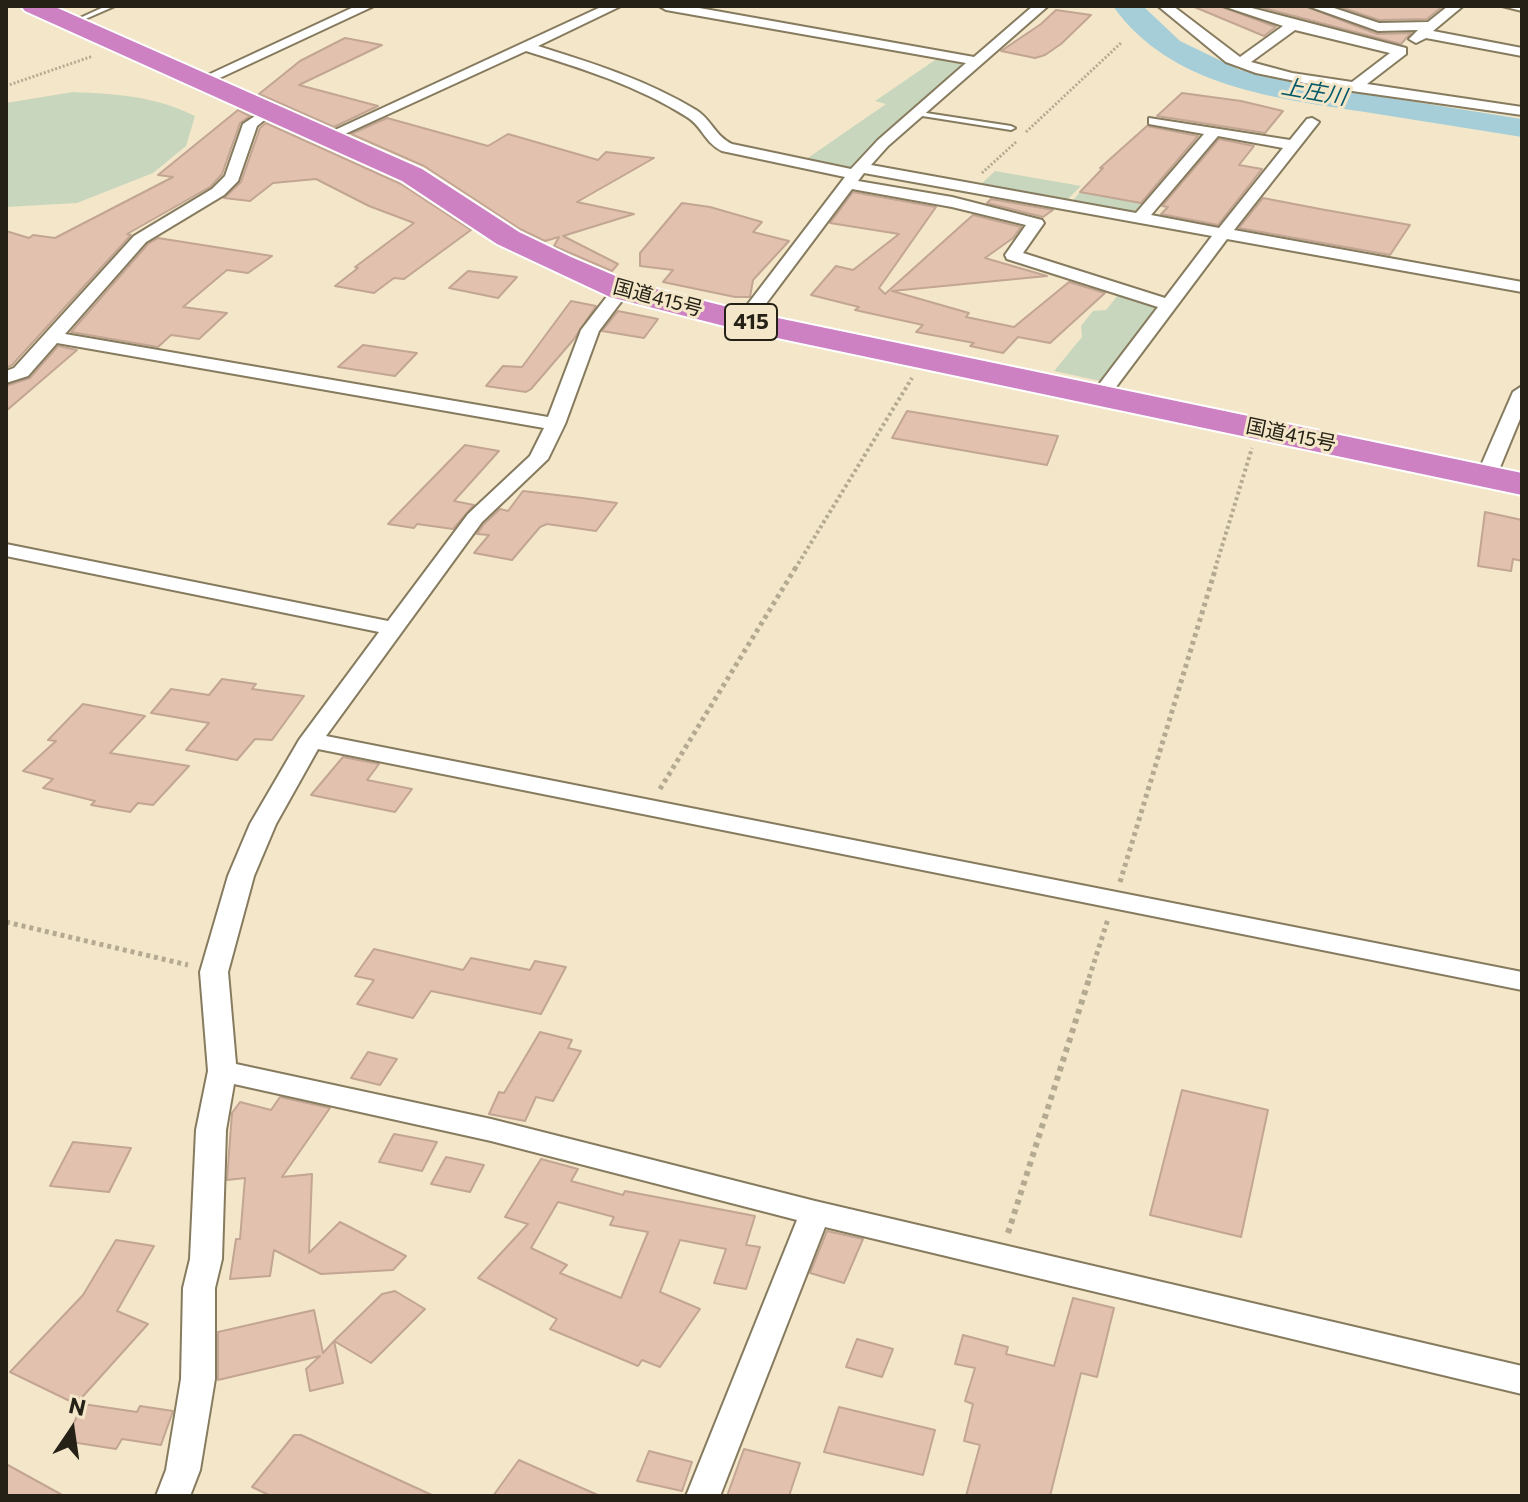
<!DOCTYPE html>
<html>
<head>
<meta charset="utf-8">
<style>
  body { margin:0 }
  #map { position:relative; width:1528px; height:1502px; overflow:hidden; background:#f4e7c9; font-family:Commissioner,sans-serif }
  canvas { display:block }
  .frame { position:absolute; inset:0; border:8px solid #252116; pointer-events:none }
  .north { position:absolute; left:32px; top:1390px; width:80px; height:80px; -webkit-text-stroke:6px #f4e7c9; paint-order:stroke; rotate:13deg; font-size:22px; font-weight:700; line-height:32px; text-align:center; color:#252116 }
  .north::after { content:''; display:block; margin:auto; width:28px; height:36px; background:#252116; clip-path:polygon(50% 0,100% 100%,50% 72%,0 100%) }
</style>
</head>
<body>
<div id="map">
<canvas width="1528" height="1502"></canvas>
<div class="frame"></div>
<div class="north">N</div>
</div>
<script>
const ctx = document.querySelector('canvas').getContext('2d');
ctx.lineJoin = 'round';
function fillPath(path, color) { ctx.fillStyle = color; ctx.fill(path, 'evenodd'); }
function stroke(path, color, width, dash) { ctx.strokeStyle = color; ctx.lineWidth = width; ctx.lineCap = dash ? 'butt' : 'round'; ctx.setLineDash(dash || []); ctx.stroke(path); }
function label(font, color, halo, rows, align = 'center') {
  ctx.font = font + ' Commissioner,"Noto Sans JP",sans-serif'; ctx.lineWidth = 6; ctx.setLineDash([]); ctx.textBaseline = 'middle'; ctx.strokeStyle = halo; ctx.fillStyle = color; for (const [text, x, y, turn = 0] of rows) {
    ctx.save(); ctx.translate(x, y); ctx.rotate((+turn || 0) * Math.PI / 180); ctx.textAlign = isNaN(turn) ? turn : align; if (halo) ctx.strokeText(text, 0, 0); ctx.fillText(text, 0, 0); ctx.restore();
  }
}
fillPath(new Path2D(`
  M938,58L967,63L881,136L852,171L802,162L886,104L875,101Z
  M73,92C118,94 154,96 195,116L186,146L153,173L77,203L6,207V103Z
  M995,171L1081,186L1065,202L978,187Z
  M1080,192L1145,203L1136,215L1070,204Z
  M1128,294L1163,305L1105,382L1054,371L1082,337L1081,326L1093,311L1106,310L1118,295Z`), '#c8d6bd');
fillPath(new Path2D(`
  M1113,6H1143L1180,41L1240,70L1290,82L1522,119V137C1470,129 1417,120 1365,112C1275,98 1170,87 1113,6Z`), '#a6ced8');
const building = new Path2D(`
  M1192,6H1220L1276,27L1264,36Z
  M1256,6H1305L1377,34L1411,33L1401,44Z
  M1337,6H1443L1427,19L1379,20Z
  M1056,10L1091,15L1061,44L1045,55L1035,58L1001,51L1041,24Z
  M345,38L382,45L299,85L378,106L334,127L259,94L300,61Z
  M1182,93L1241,101L1283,111L1265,133L1157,116Z
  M238,110L250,116L240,123L222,174L210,187L127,234L131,235L12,365L6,368V231L29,238L33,235L55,238L173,177L158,175Z
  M387,118L488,146L508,134L598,160L606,152L654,158L577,202L634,214L563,236L618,264L612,271L554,246L559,237L545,241L520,229L424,166L351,134Z
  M266,123L401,184L471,230L404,279L394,278L374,293L335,286L358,268L355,267L414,223L369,206L316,179L273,183L250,201L224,198L241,182L260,128Z
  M1147,126L1198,136L1141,203L1080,192L1103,168H1100Z
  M1219,139L1254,146L1239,165L1262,169L1218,225L1161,214L1168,207L1162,206Z
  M853,192L936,207L879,288L885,294L973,215L1021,227L1013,238L985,258L1047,276L892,291L969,313L966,317L1014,327L1069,282L1105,293L1050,343L1018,337L1003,353L970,346L974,343L916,332L923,325L855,310L859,307L811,295L836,266L853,270L899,234L830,223Z
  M1263,198L1320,209L1410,225L1390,255L1239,228Z
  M991,199L1053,210L1043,217L987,203Z
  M682,203L710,207L762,222L753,232L789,241L753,280L750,297H735L663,282L673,270L640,266V253Z
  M158,238L272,256L248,273L227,270L183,307L227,313L199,339L171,335L158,347L71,332L148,244Z
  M468,271L517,277L498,298L449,288Z
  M571,301L596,306L574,339L531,389L526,392L486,386L503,366L522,367Z
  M618,311L658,319L644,338L602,331Z
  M363,345L417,353L395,376L338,367Z
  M58,346L77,350L6,411V386L30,378Z
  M907,411L1058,436L1047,465L892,438Z
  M465,445L499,451L454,501L474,505L453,529L417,524L414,528L388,524Z
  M523,491L582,498L617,503L596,531L547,524L540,527L512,560L474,553L489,535L477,534L484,524L500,509L508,511Z
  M1485,512L1522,520V561L1513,559L1511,571L1478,566Z
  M222,679L256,684L252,689L304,696L272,740L255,739L237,760L186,750L209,723L151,713L171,689L209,695Z
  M83,704L145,716L110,753L189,766L153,805L138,803L130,812L91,805L95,801L43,788L53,779L23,771L56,741L48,740Z
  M343,757L379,764L367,780L412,789L395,812L311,795Z
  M374,949L463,970L471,958L530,970L535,961L566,967L541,1014L431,991L413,1018L357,1004L374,980L355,976Z
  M540,1032L572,1040L568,1048L581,1051L553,1101L536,1097L525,1121L489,1114L499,1092L504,1093Z
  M368,1052L397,1059L380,1085L351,1078Z
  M1182,1090L1268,1110L1241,1237L1150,1215Z
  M280,1097L330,1108L282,1177L312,1174L309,1253L340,1222L406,1256L393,1270L321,1274L274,1250L270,1276L230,1279L236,1239H240L245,1178L227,1180L232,1113L240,1102L271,1110Z
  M394,1134L437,1142L422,1171L379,1162Z
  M73,1142L131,1148L109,1192L50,1186Z
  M446,1157L484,1165L470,1192L431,1184Z
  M541,1159L578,1169L571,1181L623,1195L625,1191L755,1216L746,1245L760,1247L746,1289L714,1283L726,1249L680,1240L660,1292L700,1309L660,1367L642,1360L638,1366L550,1329L557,1319L478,1278L528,1224L505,1217ZM558,1202L614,1217L610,1225L648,1232L621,1298L560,1273L567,1265L531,1248Z
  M827,1231L863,1239L844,1283L810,1273Z
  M116,1240L154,1246L117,1311L148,1324L76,1404L10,1372L83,1295Z
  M395,1291L425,1309L371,1363L334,1341L382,1294Z
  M1073,1298L1114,1308L1097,1377L1081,1373L1050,1496H966L980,1445L964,1441L973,1404L965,1401L975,1368L955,1364L963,1335L1008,1347L1006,1354L1054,1366Z
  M314,1310L323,1353L334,1341L343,1383L310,1391L306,1369L320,1356L218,1380V1332Z
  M857,1339L893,1349L882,1377L846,1367Z
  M83,1404L137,1412L140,1406L173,1411L161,1445L122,1439L116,1449L65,1441Z
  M839,1407L935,1430L923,1475L824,1452Z
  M294,1435H301L434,1496H271L252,1487Z
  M744,1449L800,1463L789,1496H727Z
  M649,1451L692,1462L682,1491L637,1481Z
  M519,1460L600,1496H493Z
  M6,1464L64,1496H6Z`);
fillPath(building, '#e2c2ae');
stroke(building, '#c2a593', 2);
const lane = new Path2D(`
  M106,6H115L74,24L69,23Z
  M1502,6L1522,7V11Z
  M913,111L1011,126L1015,128L1011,130L916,115H913Z`);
const street = new Path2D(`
  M356,6H374L209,83L204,84L197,80Z
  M603,6H621L538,46C592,63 647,80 696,110C711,119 715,136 732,144L851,169L878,140L966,63L666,10L659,6H688L974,57L1033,6H1048L888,146L871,165L1136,213L1204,134L1149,124V118L1290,140L1307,119L1312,118L1319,122L1234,230L1522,282V292L1227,239L1107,399L1100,401L1091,395L1158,307L1007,259L1005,255L1026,225L952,207L852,189L750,325H738L735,321L738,317L845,177L722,151C705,143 702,126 687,117C638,86 581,68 526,51L334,139L329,140L322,136ZM1218,136L1283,148L1219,228L1151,215ZM864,173L1212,236L1165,298L1023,253L1044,223L1042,220L952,197L858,181Z
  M1158,6H1173L1240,57L1283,26L1223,6H1244L1406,48V54L1367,84L1522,107V115L1324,87L1256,73L1226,62ZM1295,30L1390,53L1352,82L1292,73L1251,62Z
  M1308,6H1328L1379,23L1428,22L1448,6H1463L1433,31L1522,48V56L1426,38L1416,43L1409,39L1418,30L1378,31Z
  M270,106L277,110L257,126L238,181L224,195L146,242L65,334L548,417L581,330L615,286L621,285L630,290L599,331L565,424L548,459L482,522L326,736L1522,972V990L318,749L276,824L254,876L228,972L236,1064L491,1119L815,1201L1522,1366V1394L825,1227L720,1496H686L797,1220L491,1141L234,1084L226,1130L222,1259L215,1288V1379L200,1470L190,1496H156L166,1470L181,1379L183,1288L190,1259L196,1130L208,1071L200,972L228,876L250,824L299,740L379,632L6,556V544L388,621L468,514L530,456L544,428L57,343L28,376L6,383V371L14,368L134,236L212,189L225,176L243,124Z
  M1522,386V414L1496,477L1486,483L1479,481L1476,477L1513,392Z`);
const highway = new Path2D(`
  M21,6H53L422,169L519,232L571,257L632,283L744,311L1522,473V495L744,331L610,297L497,244L402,181L25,11Z`);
stroke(lane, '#867b5f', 4);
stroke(street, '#867b5f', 4);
stroke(highway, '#fff', 4);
stroke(new Path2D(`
  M6,86L93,56
  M1026,132L1122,42
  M982,173L1016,142`), '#b4aa92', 3, [2, 2]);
stroke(new Path2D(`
  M795,569L912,378
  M1215,569L1252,448`), '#b4aa92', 4, [3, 3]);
stroke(new Path2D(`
  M660,789L796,567
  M1120,882L1216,567
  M6,922L188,965
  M1089,978L1108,919`), '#b4aa92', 5, [4, 4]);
stroke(new Path2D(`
  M1008,1233L1090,976`), '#b4aa92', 6, [5, 5]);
fillPath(lane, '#fff');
fillPath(street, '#fff');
fillPath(highway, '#cd81c3');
label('20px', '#252116', '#f4e7c9', [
  ["国道415号",658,298,15],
  ["国道415号",1291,435,12]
]);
label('italic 22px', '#055a6a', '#f4e7c9', [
  ["上庄川",1314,92,10]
]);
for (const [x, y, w] of [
  [751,322,52]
]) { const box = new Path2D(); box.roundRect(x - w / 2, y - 18, w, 36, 6); ctx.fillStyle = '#f4e7c9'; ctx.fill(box); stroke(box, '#252116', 2); }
label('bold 22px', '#252116', null, [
  ["415",751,322]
]);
</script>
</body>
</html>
